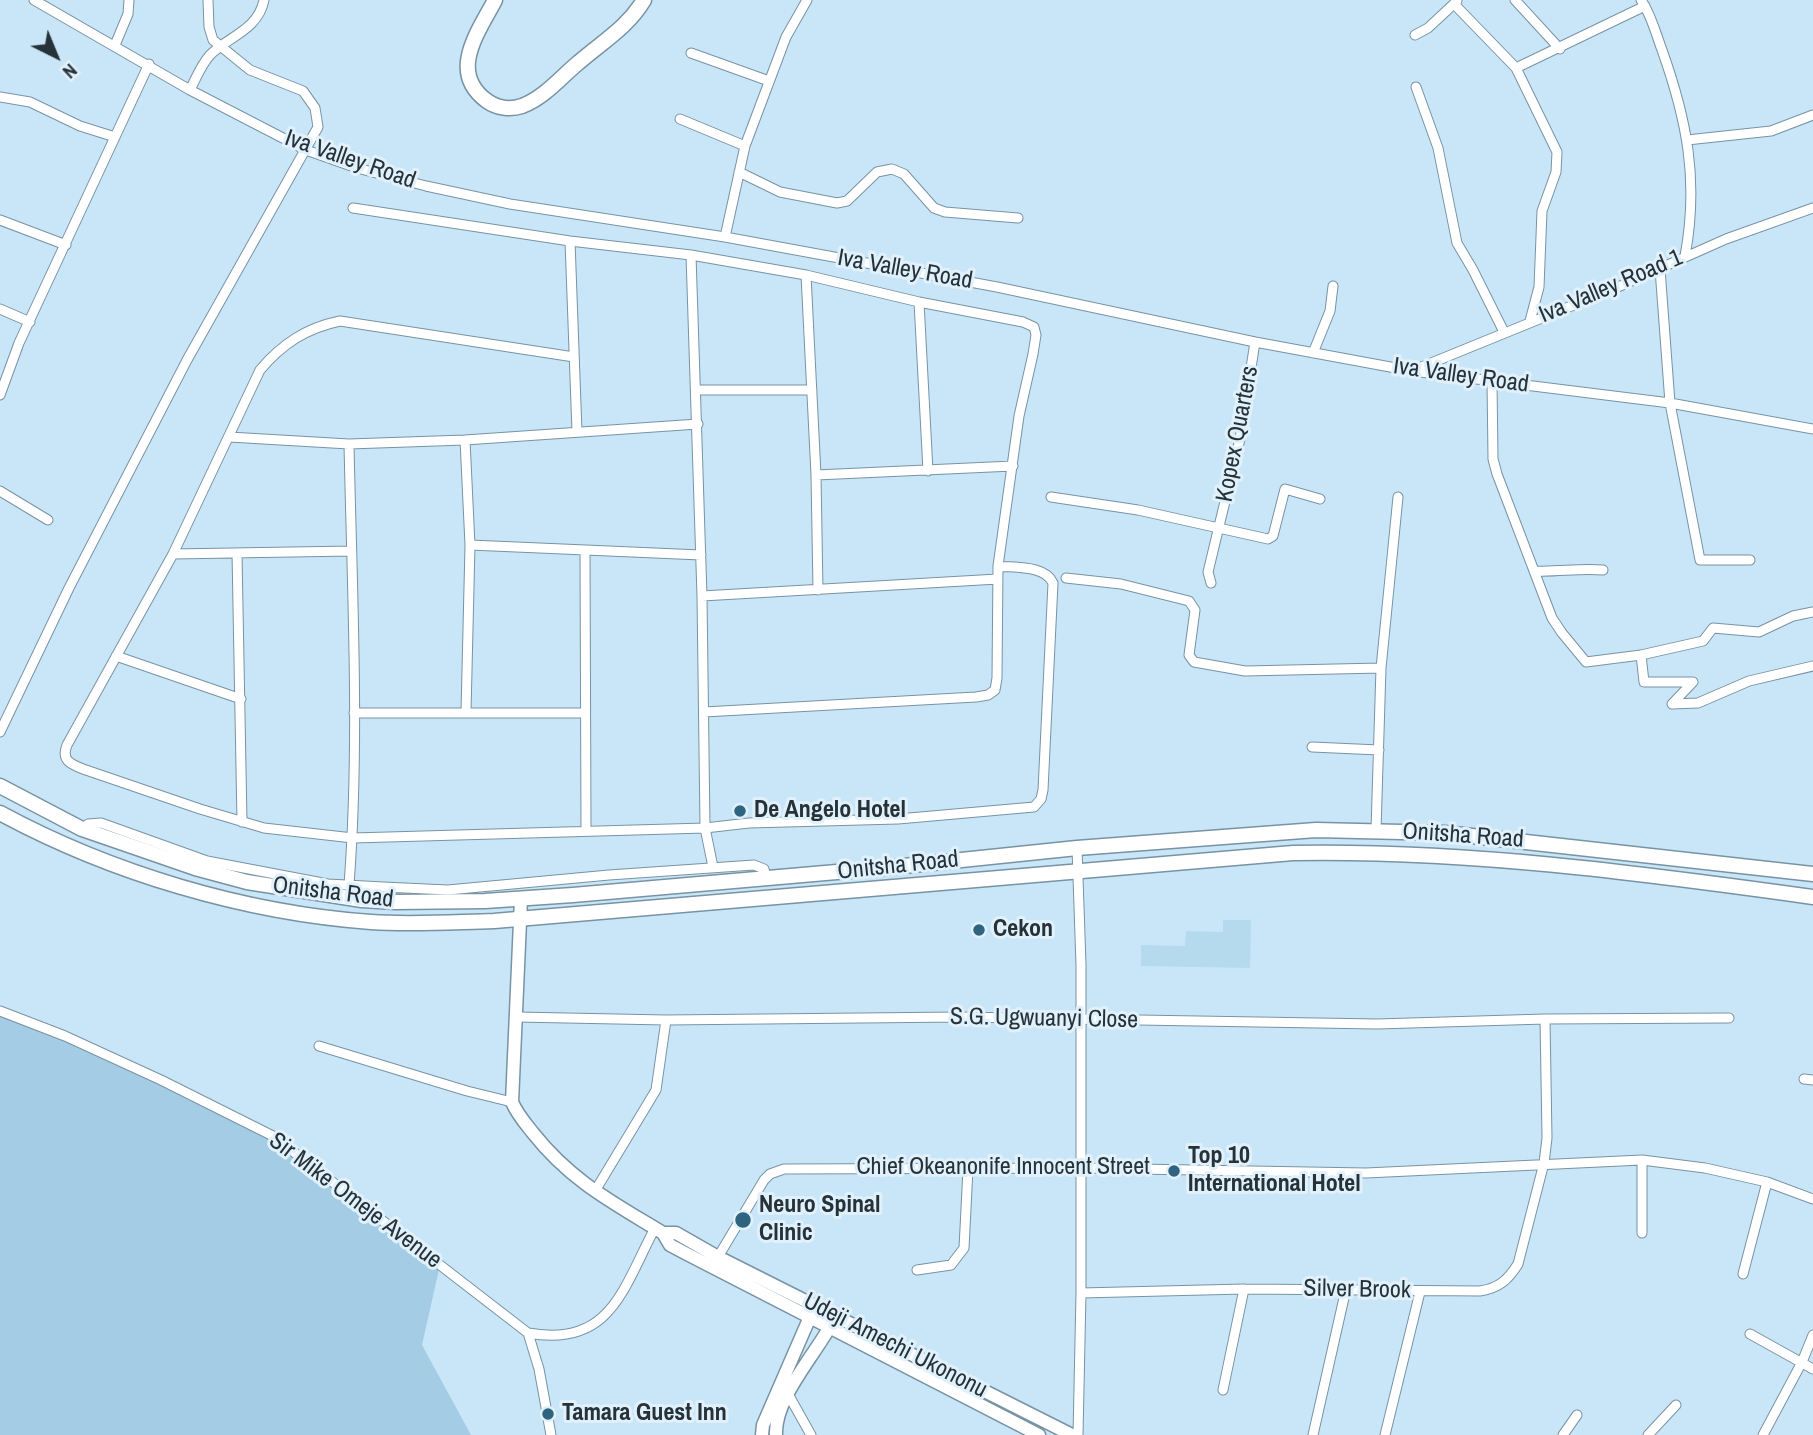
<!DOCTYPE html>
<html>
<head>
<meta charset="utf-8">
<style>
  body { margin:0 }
  #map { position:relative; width:1813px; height:1435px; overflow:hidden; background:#c9e6f8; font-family:"Archivo Narrow",sans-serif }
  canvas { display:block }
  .north { position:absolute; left:21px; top:21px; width:70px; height:70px; -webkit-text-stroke:5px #e0f1fc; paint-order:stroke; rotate:137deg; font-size:19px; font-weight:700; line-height:28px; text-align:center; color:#263138 }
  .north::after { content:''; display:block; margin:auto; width:24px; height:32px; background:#263138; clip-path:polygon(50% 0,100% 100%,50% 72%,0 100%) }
</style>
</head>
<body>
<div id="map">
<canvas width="1813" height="1435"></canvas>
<div class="north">N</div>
</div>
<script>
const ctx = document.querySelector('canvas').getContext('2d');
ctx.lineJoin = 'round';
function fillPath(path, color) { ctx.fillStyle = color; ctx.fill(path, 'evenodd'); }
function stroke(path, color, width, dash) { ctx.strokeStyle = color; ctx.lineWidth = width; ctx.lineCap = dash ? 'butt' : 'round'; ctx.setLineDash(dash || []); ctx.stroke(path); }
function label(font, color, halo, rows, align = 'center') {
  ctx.font = font + ' "Archivo Narrow",sans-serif'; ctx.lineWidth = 6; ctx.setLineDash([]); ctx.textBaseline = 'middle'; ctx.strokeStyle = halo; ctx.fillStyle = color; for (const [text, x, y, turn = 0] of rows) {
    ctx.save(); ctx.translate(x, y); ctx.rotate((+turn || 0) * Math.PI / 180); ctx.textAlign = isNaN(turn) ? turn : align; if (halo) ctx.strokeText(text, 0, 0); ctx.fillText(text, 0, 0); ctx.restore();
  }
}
fillPath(new Path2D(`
  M1223,920H1251L1250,968L1141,966V945L1185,946L1186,931L1223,932Z`), '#b5daee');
fillPath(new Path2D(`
  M0,1015L65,1036L273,1136L440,1265L422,1345L471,1435H0Z`), '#a4cce4');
const minor = new Path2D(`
  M34,0L190,90L306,150L357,168L426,186L510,204L725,237L997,287L1255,342L1412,371L1670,403L1813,429
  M1515,0L1560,49
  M1641,0C1651,14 1656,34 1662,50C1687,120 1699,181 1685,256
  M1454,4L1516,68L1557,152L1556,172L1542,211L1539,287L1530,321
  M1415,35L1428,28L1457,1
  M115,45L128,14L129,0
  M691,53L769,81
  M1516,68L1645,6
  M1416,87L1438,148L1457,243L1473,270L1504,332
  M190,90C196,78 201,65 210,55C229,36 258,30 264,0
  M0,97L30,102L80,126L115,137
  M680,119L745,146
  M1687,140L1771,131L1813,115
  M739,172L780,192L837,203L847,201L877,172L892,169L904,174L934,208L945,212L1018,218
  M353,208L570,241L691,255L806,275L919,302L1023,322L1034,327L1036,335L1033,354L1019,416L998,566L997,678L995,690L988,695L976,697L704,712
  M0,220L66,245
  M725,237L745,146L786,37L807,0
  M570,241L577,432
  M691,255L702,596L705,828L713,867
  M1660,269L1670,403L1700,560H1750
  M806,275L816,475L818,590
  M919,302L928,471
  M0,309L30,322
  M1313,353L1330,311L1333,286
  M574,357L340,321C306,328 282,344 260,370L173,554L67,745C61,760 70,764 83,769L200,809L264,828L353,838L705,828L749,823L898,819L1034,807L1041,799L1043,790L1053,583C1045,565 1015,568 998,566
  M1414,370L1618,287L1726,239L1813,208
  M1492,381L1493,459L1497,474L1552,618L1562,633L1586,662L1641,655L1644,682H1693L1672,704L1698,703L1749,681L1813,666
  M697,390H812
  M0,395L19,343L149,64
  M229,437L349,444L465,440L698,424
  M465,440L470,545L466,712
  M816,475L1013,466
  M0,491L48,520
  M1051,497L1138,510L1268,539L1273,536L1285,489L1320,499
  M470,545L701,555
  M585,550L586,830
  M237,553L242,822
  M173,554L351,551
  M1536,571C1559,572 1579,568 1603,570
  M1066,578L1121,584L1189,601L1195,610L1189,655L1194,662L1245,671L1381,668
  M1211,583L1208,572L1240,439L1255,342
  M702,596L998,579
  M1641,655L1703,641L1713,628L1759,632L1793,616L1813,612
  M116,656L241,699
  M354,713H585
  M0,732L69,588L187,360L318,127L315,108L303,91L250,70L213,40L209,27L208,0
  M1312,747L1379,750
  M82,829L88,824L101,823L207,861L328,884L383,887L448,890L609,875L754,865L764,869L766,878
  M1376,830L1381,668L1398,497
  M1077,848L1081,965V1293L1078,1435
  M349,885C360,739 352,591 349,444
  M0,1011L65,1036L161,1080L273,1136L528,1333L539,1369L551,1435
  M517,1017L666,1020L959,1017L1377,1024L1545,1019L1729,1018
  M319,1046L467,1091L512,1102
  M1804,1079L1813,1080
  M595,1191L656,1090L666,1020
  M1642,1233V1160
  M718,1257L764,1180L770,1174L784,1169L1080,1168L1366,1173L1642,1160L1705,1168L1767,1182L1813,1199
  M917,1270L951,1265L964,1248L968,1169
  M1743,1274L1767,1182
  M1081,1293L1244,1289L1480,1291C1499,1288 1508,1280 1518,1264L1544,1163L1547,1138L1545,1019
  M528,1333C611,1348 623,1288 655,1228
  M1750,1334L1813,1369
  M1223,1390L1244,1289
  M788,1394L811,1435
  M1313,1435L1346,1289
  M1385,1435L1420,1292
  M1563,1435L1577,1415
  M1648,1435L1676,1405
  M1763,1435L1802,1362L1813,1335`);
const secondary = new Path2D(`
  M521,899L512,1102C517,1114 525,1123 533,1133C571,1181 612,1202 663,1233L670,1245L685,1253L1039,1435
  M663,1233H676L718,1257L1072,1435
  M762,1435L763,1425L813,1310
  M776,1435C774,1398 817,1353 833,1321`);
const primary = new Path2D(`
  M495,0C479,31 447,72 487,101C497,108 510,110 522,106C544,98 561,77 578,63C602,42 627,28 644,0
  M0,786L82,829L195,868L247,882L362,900L395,902L485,901L573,895L894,867L1077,848L1316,830L1445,833L1813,874
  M0,813C111,873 245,913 371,922C412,925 453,922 494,921L1293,853C1467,850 1640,873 1813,897`);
stroke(minor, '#7893a3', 11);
stroke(secondary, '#7893a3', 15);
stroke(primary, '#7893a3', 17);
stroke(minor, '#fff', 9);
stroke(secondary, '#fff', 12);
stroke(primary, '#fff', 14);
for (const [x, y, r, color] of [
  [740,811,7,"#2f6480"],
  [979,930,7,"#2f6480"],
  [1174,1171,7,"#2f6480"],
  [743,1220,9,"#2f6480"],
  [548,1414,7,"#2f6480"]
]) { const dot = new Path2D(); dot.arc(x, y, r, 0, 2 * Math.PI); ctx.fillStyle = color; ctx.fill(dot); stroke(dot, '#e0f1fc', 2.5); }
label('24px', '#263138', '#e0f1fc', [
  ["Iva Valley Road",350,160,19],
  ["Iva Valley Road",905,270,10],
  ["Iva Valley Road 1",1611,287,-23],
  ["Iva Valley Road",1461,376,8],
  ["Kopex Quarters",1238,434,-79],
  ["Onitsha Road",1463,836,4],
  ["Onitsha Road",898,866,-6],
  ["Onitsha Road",333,893,7],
  ["S.G. Ugwuanyi Close",1044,1019,1],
  ["Chief Okeanonife Innocent Street",1003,1168],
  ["Sir Mike Omeje Avenue",355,1201,37],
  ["Silver Brook",1357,1290,1],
  ["Udeji Amechi Ukononu",895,1346,27]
]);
label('bold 24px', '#263138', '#e0f1fc', [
  ["De Angelo Hotel",754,811],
  ["Cekon",993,930],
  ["Top 10",1188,1157],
  ["International Hotel",1188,1185],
  ["Neuro Spinal",759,1206],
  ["Clinic",759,1234],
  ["Tamara Guest Inn",562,1414]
], 'left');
</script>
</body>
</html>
